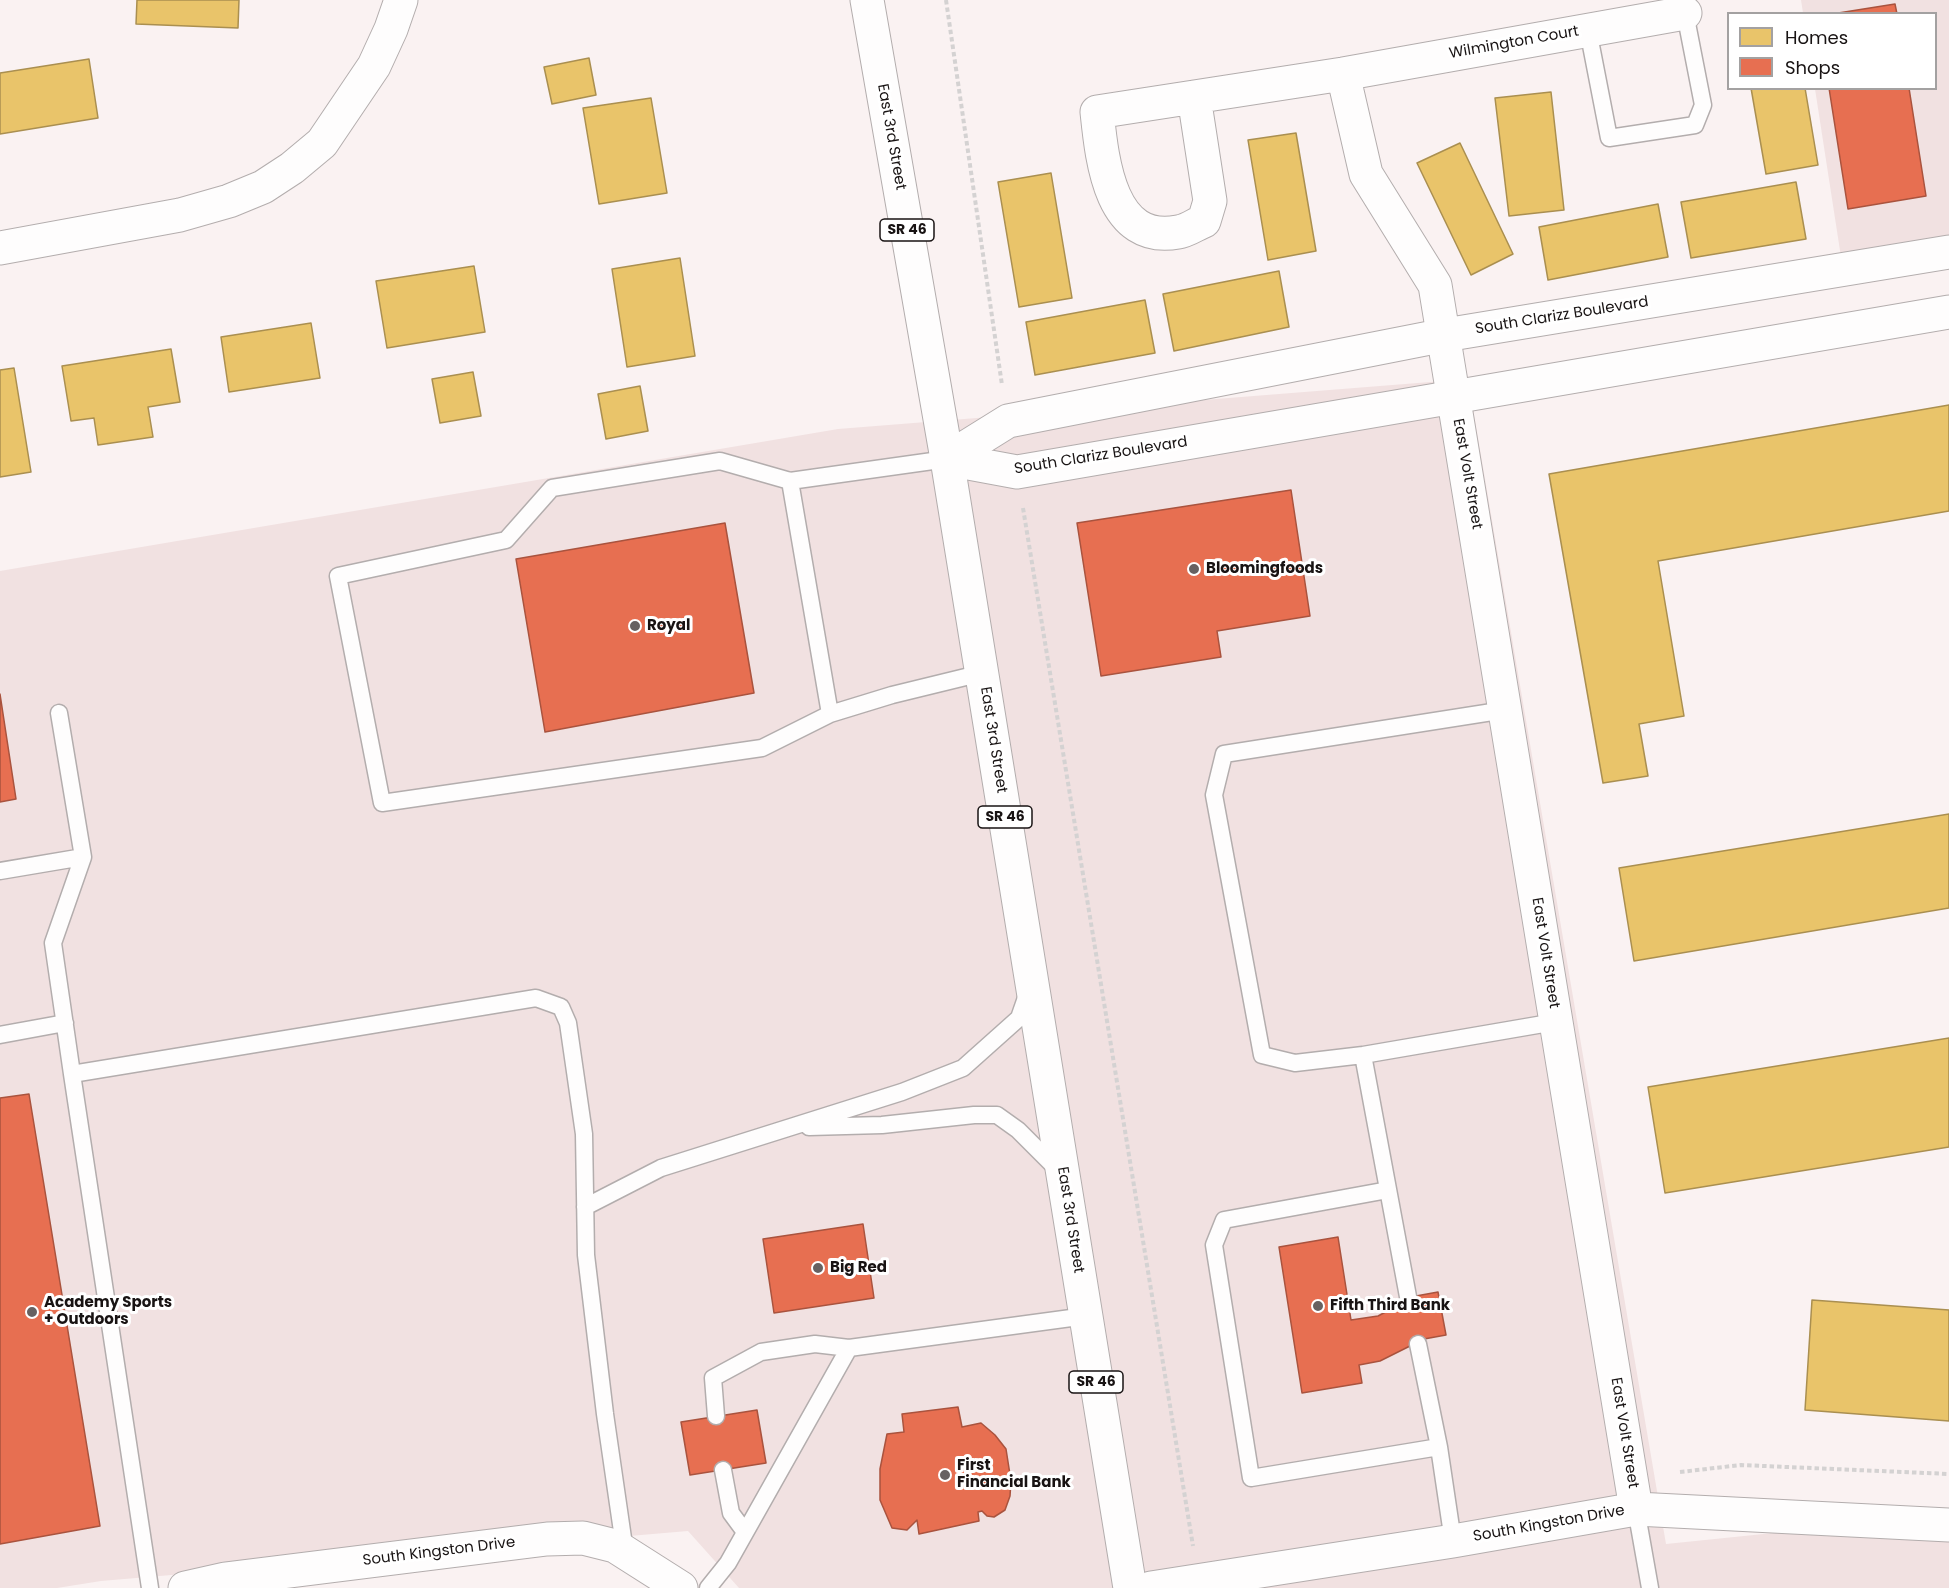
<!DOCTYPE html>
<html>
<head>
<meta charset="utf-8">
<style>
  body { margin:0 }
  #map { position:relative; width:1949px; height:1588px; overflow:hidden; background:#faf2f2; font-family:Poppins,sans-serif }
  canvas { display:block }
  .legend { position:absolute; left:1727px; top:12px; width:210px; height:78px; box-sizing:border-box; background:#fff; border:2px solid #a3a1a1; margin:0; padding:8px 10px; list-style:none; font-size:18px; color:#181313 }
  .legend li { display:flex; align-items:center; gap:12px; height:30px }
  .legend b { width:30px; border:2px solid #a3a1a1 }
</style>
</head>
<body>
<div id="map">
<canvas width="1949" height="1588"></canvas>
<ul class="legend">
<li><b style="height:16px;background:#e9c46a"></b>Homes</li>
<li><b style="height:16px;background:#e76f51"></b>Shops</li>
</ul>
</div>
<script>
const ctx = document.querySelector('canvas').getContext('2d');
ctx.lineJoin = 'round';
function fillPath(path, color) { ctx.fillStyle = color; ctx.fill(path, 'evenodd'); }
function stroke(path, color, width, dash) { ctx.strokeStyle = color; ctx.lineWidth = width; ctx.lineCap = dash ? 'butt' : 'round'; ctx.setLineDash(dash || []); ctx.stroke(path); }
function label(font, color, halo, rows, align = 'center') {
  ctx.font = font + ' Poppins,sans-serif'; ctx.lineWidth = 6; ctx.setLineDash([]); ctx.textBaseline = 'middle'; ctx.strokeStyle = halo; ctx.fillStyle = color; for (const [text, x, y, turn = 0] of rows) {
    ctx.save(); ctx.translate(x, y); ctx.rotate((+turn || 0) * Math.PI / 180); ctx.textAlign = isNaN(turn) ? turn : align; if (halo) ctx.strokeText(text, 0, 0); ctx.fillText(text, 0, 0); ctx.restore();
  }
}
fillPath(new Path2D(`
  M1801,0H1949V239L1841,257L1815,89L1936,88V14L1803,13Z
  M1468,379L1666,1544L1949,1515V1588H739L688,1531L101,1581L57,1588H0V571L838,429Z`), '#f1e1e1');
const homes = new Path2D(`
  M137,0H239L238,28L136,24Z
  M589,58L596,95L552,104L544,67Z
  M89,59L98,118L0,134V73Z
  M1751,88H1805L1818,165L1766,174Z
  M1551,92L1564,210L1509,216L1495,98Z
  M651,98L667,193L599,204L583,108Z
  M1296,133L1316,251L1268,260L1248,140Z
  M1460,143L1513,254L1471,275L1417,163Z
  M1051,173L1072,298L1019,307L998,182Z
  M1796,182L1806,239L1691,258L1681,202Z
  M1658,204L1668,257L1548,280L1539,227Z
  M680,258L695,356L627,367L612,269Z
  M474,266L485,332L387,348L376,281Z
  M1279,271L1289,327L1174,351L1163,294Z
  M1145,300L1155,353L1035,375L1026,322Z
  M311,323L320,378L229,392L221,337Z
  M171,349L180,402L148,407L153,437L98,445L94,418L71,421L62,366Z
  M14,368L31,472L0,477V370Z
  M473,372L481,416L440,423L432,379Z
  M640,386L648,431L606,439L598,394Z
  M1949,405V511L1658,561L1684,716L1639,724L1648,776L1603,783L1549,474Z
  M1949,814V908L1634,961L1619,868Z
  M1949,1038V1147L1665,1193L1648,1087Z
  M1812,1300L1949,1310V1421L1805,1410Z`);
fillPath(homes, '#e9c46a');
stroke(homes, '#aa8f50', 1.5);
const shops = new Path2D(`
  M1895,4L1897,14H1832Z
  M1829,88H1909L1926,196L1848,209Z
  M1291,490L1310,616L1217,631L1221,657L1101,676L1077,523Z
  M725,523L754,693L545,732L516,559Z
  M0,694L16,799L0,802Z
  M29,1094L100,1526L0,1544V1098Z
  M863,1224L874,1298L774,1313L763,1239Z
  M1338,1237L1351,1320L1378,1316L1416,1296L1438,1292L1446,1335L1424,1339L1380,1361L1359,1365L1362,1383L1302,1393L1279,1247Z
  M958,1407L962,1427L981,1423L995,1435L1006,1449L1011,1481L1010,1496L1005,1510L994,1517L987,1516L982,1511L978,1512L979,1521L919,1534L917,1520L907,1530L892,1528L880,1500V1469L887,1434L904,1432L902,1414Z
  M757,1410L766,1463L690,1475L681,1422Z`);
fillPath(shops, '#e76f51');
stroke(shops, '#a9533e', 1.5);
const lane = new Path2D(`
  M1588,30L1609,138L1695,125L1703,105L1685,13
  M947,459L790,481L720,461L552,488L506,540L338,576L382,803L762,748L830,714L892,695L982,673
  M790,481L830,714
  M1505,710L1224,754L1214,795L1262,1055L1295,1063L1363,1055L1555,1022
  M59,713L83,857
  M0,871L83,857L53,943L72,1074
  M0,1035L65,1023
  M1363,1055L1409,1302
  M809,1127L882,1125L974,1115H997L1018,1130L1058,1170
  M1388,1190L1224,1220L1214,1245L1251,1478L1439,1447
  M585,1207L661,1168L902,1092L963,1068L1019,1018L1027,995
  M1418,1344L1439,1447L1453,1541
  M716,1416L713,1378L761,1352L815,1344L849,1348
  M723,1470L731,1513L745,1532
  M1636,1509L1650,1588
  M150,1588L72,1074L536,998L561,1007L568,1023L584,1134L586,1255L605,1414L625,1552
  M708,1588L728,1563L849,1348L1086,1316`);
const street = new Path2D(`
  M1343,74L1366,174L1435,285L1636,1509
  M1194,97L1210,201L1204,221C1196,224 1187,231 1178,232C1110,245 1102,160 1097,112L1343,74L1685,13
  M0,248L180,215L229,201L263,187L292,168L322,143L374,66L391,29L401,0
  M185,1588L225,1579L547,1539L583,1538L615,1546L681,1588
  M1151,1588L1453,1541L1636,1509L1949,1525`);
const secondary = new Path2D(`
  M947,459L1008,421L1445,335L1949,252
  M947,459L1017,472L1949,312`);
const highway = new Path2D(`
  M867,0L947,459L1130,1588`);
stroke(lane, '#b3adad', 19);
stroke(street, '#b3adad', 35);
stroke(secondary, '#b3adad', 35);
stroke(highway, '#b3adad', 35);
stroke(new Path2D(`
  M946,0L1002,385
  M1023,508L1193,1546
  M1680,1472L1741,1465L1949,1474`), '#d4d2d2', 4, [4.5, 3]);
stroke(lane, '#fefdfd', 16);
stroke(street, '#fefdfd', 33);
stroke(secondary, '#fefdfd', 33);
stroke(highway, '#fefdfd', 33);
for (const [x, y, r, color] of [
  [1194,569,6,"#676161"],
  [635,626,6,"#676161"],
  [818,1268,6,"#676161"],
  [1318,1306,6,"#676161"],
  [32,1312,6,"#676161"],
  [945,1475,6,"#676161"]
]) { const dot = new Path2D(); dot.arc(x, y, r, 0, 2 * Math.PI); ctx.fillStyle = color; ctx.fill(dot); stroke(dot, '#fff', 2); }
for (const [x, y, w] of [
  [907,230,54],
  [1005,817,54],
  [1096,1382,54]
]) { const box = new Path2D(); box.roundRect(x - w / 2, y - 11, w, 22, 4.5); ctx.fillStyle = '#fff'; ctx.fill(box); stroke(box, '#181313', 1.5); }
label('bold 14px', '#181313', null, [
  ["SR 46",907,230],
  ["SR 46",1005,817],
  ["SR 46",1096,1382]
]);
label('15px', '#181313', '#fff', [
  ["Wilmington Court",1514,43,-10],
  ["East 3rd Street",891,137,80],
  ["South Clarizz Boulevard",1562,316,-9],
  ["South Clarizz Boulevard",1101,456,-9],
  ["East Volt Street",1467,474,80],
  ["East 3rd Street",993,740,81],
  ["East Volt Street",1545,953,81],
  ["East 3rd Street",1070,1220,81],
  ["East Volt Street",1624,1433,81],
  ["South Kingston Drive",1549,1524,-10],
  ["South Kingston Drive",439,1552,-7]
]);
label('bold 15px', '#181313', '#fff', [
  ["Bloomingfoods",1206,569],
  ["Royal",647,626],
  ["Big Red",830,1268],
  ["Academy Sports",44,1303],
  ["+ Outdoors",44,1320],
  ["Fifth Third Bank",1330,1306],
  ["First",957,1466],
  ["Financial Bank",957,1483]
], 'left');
</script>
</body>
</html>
